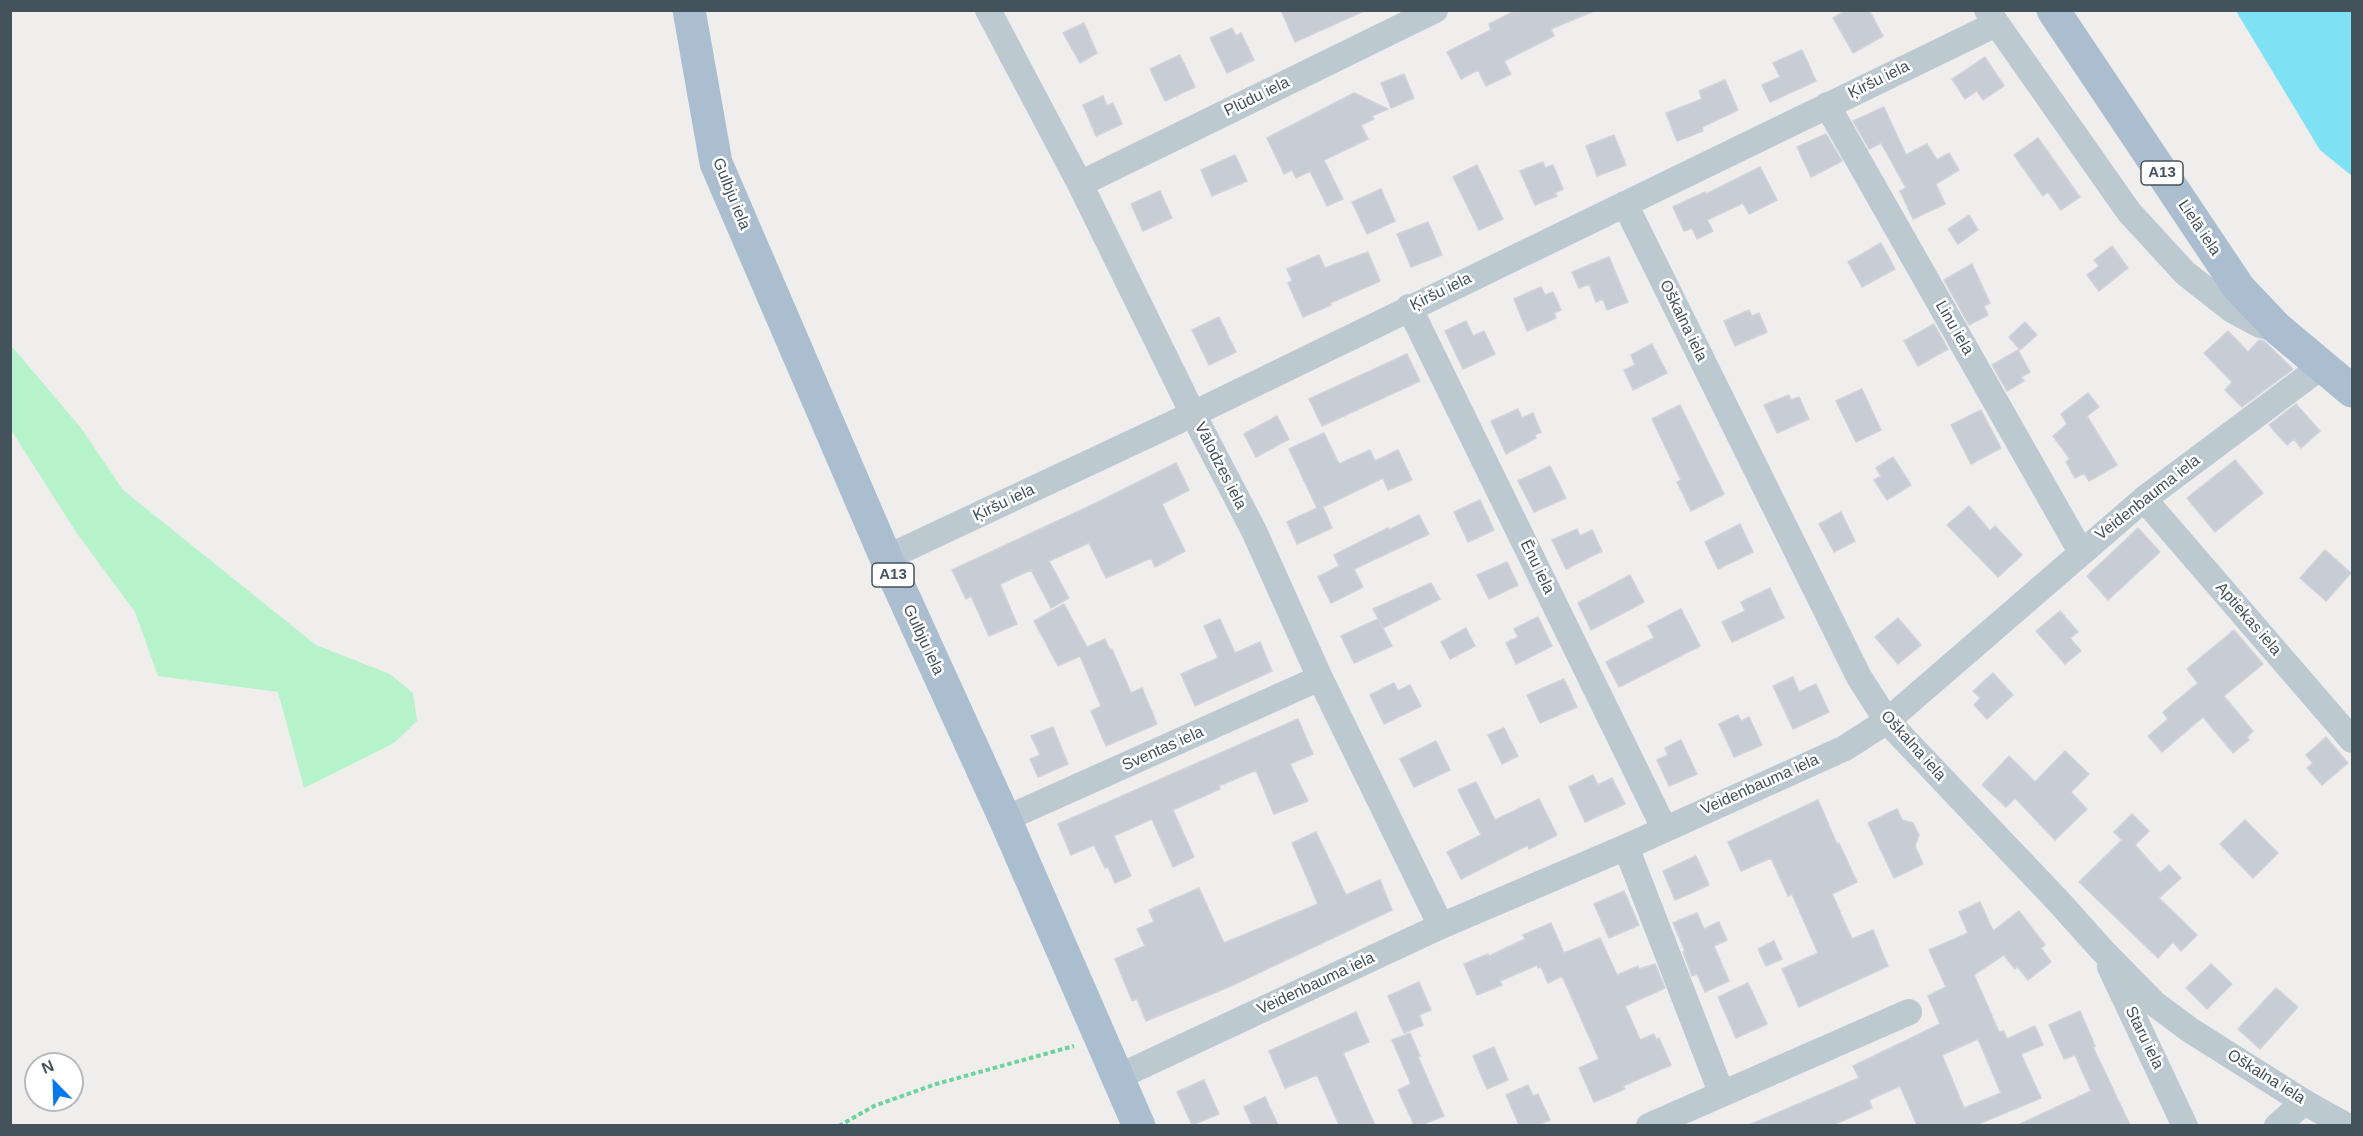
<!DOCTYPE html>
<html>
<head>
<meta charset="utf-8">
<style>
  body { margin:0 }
  #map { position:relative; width:2363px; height:1136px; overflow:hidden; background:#f0eded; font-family:Arial,sans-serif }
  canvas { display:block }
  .frame { position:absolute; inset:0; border:12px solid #44525c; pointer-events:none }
  .north { position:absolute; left:24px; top:1052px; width:60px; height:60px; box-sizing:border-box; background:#fff; border:2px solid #b4babe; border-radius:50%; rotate:337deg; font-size:16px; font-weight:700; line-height:24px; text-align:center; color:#44525c }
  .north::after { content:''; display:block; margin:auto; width:21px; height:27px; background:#0878ef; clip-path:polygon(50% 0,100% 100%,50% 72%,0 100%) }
</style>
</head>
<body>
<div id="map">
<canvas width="2363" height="1136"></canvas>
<div class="frame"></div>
<div class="north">N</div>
</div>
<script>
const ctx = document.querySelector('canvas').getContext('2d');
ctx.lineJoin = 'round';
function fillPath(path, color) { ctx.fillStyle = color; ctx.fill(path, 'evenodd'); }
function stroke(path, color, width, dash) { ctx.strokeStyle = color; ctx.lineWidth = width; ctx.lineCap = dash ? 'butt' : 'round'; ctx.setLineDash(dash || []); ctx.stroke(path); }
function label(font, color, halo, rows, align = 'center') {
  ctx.font = font + ' Arial,sans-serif'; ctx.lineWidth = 5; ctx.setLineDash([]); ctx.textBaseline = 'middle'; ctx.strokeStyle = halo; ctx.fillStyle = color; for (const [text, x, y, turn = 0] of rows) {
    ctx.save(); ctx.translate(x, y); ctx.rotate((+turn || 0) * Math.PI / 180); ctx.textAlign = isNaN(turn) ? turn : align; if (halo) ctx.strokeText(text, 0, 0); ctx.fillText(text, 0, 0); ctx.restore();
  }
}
fillPath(new Path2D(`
  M10,344L81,428L123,490L316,645L390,674L413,693L417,721L394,743L304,788L278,692L158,676L135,612L76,532L11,430Z`), '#b6f3cb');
fillPath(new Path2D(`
  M2236,11H2352V176L2320,150Z`), '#7fe1f4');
const building = new Path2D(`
  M1281,10H1366L1295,42Z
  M1517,10L1594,11L1551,29L1554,36L1504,61L1511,74L1486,86L1478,70L1461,79L1447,52L1491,30L1489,24Z
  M1847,10H1869L1883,36L1853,53L1833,18Z
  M1084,23L1097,53L1080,63L1063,33Z
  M1232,28L1236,36L1241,33L1254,60L1227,73L1210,38Z
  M1802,50L1816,81L1770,102L1762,85L1780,77L1773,63Z
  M1180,55L1195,87L1165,101L1150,69Z
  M1985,57L2004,86L1983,100L1977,91L1965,99L1952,79Z
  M1404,74L1414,98L1391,108L1381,83Z
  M1725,80L1738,110L1702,127L1703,131L1677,141L1666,113L1702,99L1699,91Z
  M1354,93L1388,109L1372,116L1374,119L1361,125L1368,139L1324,160L1343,199L1327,206L1310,171L1296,178L1292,170L1284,174L1267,138Z
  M1103,96L1107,106L1113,103L1122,124L1096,136L1083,105Z
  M1884,107L1906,155L1927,144L1937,160L1949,153L1959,170L1936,184L1945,204L1913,219L1900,191L1906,188L1881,143L1869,149L1853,121Z
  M1826,134L1842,161L1811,177L1797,147Z
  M1614,135L1626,165L1597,176L1586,146Z
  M2038,138L2080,197L2061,210L2048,192L2043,196L2014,155Z
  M1235,155L1247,181L1212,196L1201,170Z
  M1543,162L1545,168L1553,165L1563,189L1555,193L1557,196L1535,205L1520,171Z
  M1477,165L1503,219L1479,230L1453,177Z
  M1760,167L1777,200L1749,214L1743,203L1707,220L1713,231L1697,239L1692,228L1684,231L1673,207L1705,192L1706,194Z
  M1381,189L1395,221L1367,234L1352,202Z
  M1160,191L1172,218L1143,231L1131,204Z
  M1969,215L1978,230L1958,244L1948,229Z
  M1428,222L1442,255L1411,267L1397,234Z
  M1881,243L1895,269L1862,287L1848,262Z
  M2112,246L2128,268L2099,291L2087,275L2099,266L2094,260Z
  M1368,252L1380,281L1330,303L1331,305L1303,317L1288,283L1292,281L1287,269L1319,255L1325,268Z
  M1609,257L1628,302L1607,310L1603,299L1596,302L1589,284L1579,288L1572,272Z
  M1972,264L1990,303L1984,306L1988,315L1969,325L1944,280Z
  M1541,287L1545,295L1553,292L1561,310L1554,313L1556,318L1527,331L1514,299Z
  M1749,310L1752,316L1759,313L1767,332L1735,346L1724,321Z
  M1219,317L1236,352L1209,365L1192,330Z
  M1466,321L1473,336L1484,331L1495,354L1463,369L1445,331Z
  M2025,322L2037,335L2020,350L2009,337Z
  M1934,324L1948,349L1918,366L1904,341Z
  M2228,331L2248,352L2259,340L2264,341L2293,369L2242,407L2225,390L2232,382L2204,353Z
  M1652,344L1667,373L1633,390L1624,370L1635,365L1631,355Z
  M2018,350L2030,372L2021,377L2024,381L2007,391L1992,365Z
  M1407,354L1420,381L1322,426L1309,399Z
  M1862,389L1881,430L1856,442L1836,401Z
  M2088,393L2099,407L2087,416L2117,465L2089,481L2084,473L2075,478L2066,462L2070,459L2053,436L2067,424L2061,414Z
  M1789,395L1791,400L1799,397L1809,419L1777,433L1764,405Z
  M2296,404L2320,431L2301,448L2294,439L2287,445L2269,425Z
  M1680,405L1724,494L1691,511L1677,482L1681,480L1652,419Z
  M1518,409L1522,418L1533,413L1541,432L1535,435L1536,438L1506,454L1491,421Z
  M1981,410L2001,448L1971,464L1951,425Z
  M1277,416L1289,439L1256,457L1244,434Z
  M1324,433L1339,464L1370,450L1375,461L1398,450L1412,480L1388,490L1383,478L1323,507L1332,528L1297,544L1287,522L1317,508L1289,449Z
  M1893,457L1911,485L1887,500L1874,480L1881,476L1876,468Z
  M2235,460L2263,493L2215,532L2187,498Z
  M1176,463L1189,490L1162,504L1185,551L1155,567L1151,558L1106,578L1089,543L1049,561L1069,598L1051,608L1031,570L1000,584L1017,624L989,636L971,596L966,599L952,570L1094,504Z
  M1550,466L1566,498L1534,512L1518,481Z
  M1480,500L1494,530L1468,542L1454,512Z
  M1969,506L1990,531L1995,526L2022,555L1998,577L1947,525Z
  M1841,512L1855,541L1834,552L1819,524Z
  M1419,515L1429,534L1354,569L1363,587L1331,603L1318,577L1339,566L1334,555L1388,528L1389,530Z
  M1740,524L1753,552L1718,569L1705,542Z
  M2138,528L2160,552L2108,600L2087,576Z
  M1577,529L1580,536L1592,530L1602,551L1566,569L1552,540Z
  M2325,550L2351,573L2326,601L2300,578Z
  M1507,562L1518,585L1489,599L1477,575Z
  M1630,575L1644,602L1591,630L1578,603Z
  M1431,583L1440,599L1383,628L1373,609Z
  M1770,588L1784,618L1732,642L1722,622L1745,611L1741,602Z
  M1064,604L1087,647L1105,639L1110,650L1112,649L1131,693L1142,688L1157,724L1106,746L1091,711L1101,706L1080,656L1058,666L1034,621Z
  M1681,609L1700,646L1619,687L1606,662L1654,638L1648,626Z
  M2060,611L2078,632L2070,638L2081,651L2065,664L2036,631Z
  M1538,617L1552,646L1516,664L1506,643L1518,637L1514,629Z
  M1898,618L1921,645L1898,664L1875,637Z
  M1220,619L1235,653L1260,642L1272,671L1195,706L1181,674L1218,658L1204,626Z
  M1378,619L1392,646L1354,663L1341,636Z
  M1466,628L1475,646L1450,659L1441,642Z
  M2234,630L2263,664L2224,696L2253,731L2247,737L2249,740L2233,753L2203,717L2162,752L2148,736L2168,719L2163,712L2198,683L2187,669Z
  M1993,673L2013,695L1987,719L1974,705L1980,698L1973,691Z
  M1793,677L1799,692L1816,684L1829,712L1793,729L1773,686Z
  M1564,679L1577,707L1540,723L1527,695Z
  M1394,683L1398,691L1410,685L1421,706L1384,724L1370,695Z
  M1738,715L1741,721L1749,717L1762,745L1734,757L1719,724Z
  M1298,719L1313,754L1290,764L1308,801L1274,814L1256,770L1219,786L1220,789L1173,810L1194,857L1173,867L1152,819L1114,836L1131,876L1115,883L1108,867L1105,868L1094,845L1071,855L1058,824Z
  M1053,727L1068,764L1038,777L1030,759L1040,755L1031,736Z
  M1504,728L1518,756L1502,764L1488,735Z
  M2326,737L2348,763L2322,785L2307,768L2313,763L2306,755Z
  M1681,740L1697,774L1669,786L1657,760L1668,755L1665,748Z
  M1436,741L1450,770L1414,787L1400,759Z
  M2065,751L2089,774L2071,792L2087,809L2055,840L2015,798L2006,807L1982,785L2009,756L2035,782Z
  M1593,775L1598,785L1612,778L1625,804L1585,822L1569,787Z
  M1476,782L1495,820L1539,799L1557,835L1529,849L1528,845L1461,879L1447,852L1481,835L1458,790Z
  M1818,800L1837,844L1839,843L1857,882L1832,894L1852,939L1873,930L1888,966L1799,1007L1782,969L1818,953L1792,894L1788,896L1771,858L1741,871L1728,842Z
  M1897,809L1902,820L1913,823L1919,835L1915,846L1923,864L1894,878L1868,823Z
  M2132,814L2149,831L2135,845L2160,873L2169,865L2181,878L2159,898L2197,935L2181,951L2173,942L2158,958L2079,882L2122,840L2114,832Z
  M2245,820L2278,853L2253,878L2220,844Z
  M1316,832L1346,895L1380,880L1392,910L1231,986L1146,1021L1137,999L1132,1001L1115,959L1145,946L1137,929L1154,922L1149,910L1199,888L1224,943L1318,904L1292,843Z
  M1696,856L1709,885L1675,900L1663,871Z
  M1624,891L1639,925L1609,938L1594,904Z
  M1980,902L1993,931L2019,911L2045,945L2041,948L2051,962L2028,980L2017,966L2015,969L2004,955L1974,975L1999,1032L2004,1031L2007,1039L2035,1026L2043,1045L2021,1054L2041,1098L1976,1125H1917L1900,1086L1869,1100L1872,1108L1833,1125H1749L1859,1078L1853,1066L1940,1024L1928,996L1946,987L1929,950L1968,933L1959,912ZM1978,1039L2001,1093L1964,1108L1942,1055Z
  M1697,913L1704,929L1719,922L1727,940L1714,946L1729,981L1705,992L1697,974L1692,976L1683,952L1685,951L1673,923Z
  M1551,923L1564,953L1600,938L1617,975L1638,966L1639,969L1655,964L1665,988L1625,1006L1640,1040L1654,1034L1656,1040L1659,1038L1671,1065L1623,1086L1625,1089L1594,1102L1579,1068L1599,1059L1562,976L1548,983L1541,967L1538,968L1537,965L1500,981L1502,985L1477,995L1464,964L1488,954L1489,956L1525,939L1523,935Z
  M1774,941L1782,959L1766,966L1758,949Z
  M2211,964L2232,984L2207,1009L2186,988Z
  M1419,982L1431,1010L1419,1015L1423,1025L1404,1033L1388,996Z
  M1748,983L1767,1024L1736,1038L1718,997Z
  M2276,988L2298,1007L2260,1049L2238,1029Z
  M2080,1011L2095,1046L2093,1047L2130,1125H2018L2091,1091L2075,1055L2064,1059L2049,1025Z
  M1356,1012L1369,1042L1343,1053L1375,1125H1339L1317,1075L1285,1088L1269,1051Z
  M1410,1033L1420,1056L1418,1057L1444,1116L1421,1125H1414L1398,1090L1411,1084L1392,1040Z
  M1494,1047L1508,1080L1487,1089L1473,1056Z
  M1204,1080L1219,1114L1192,1125L1177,1092Z
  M1528,1085L1533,1096L1538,1094L1550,1120L1537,1125H1519L1506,1095Z
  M1265,1097L1278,1125H1252L1244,1107Z`);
fillPath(building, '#c8ccd4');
stroke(building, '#d0d3da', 1.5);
stroke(new Path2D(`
  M839,1126L874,1106L936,1084L1074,1046`), '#6bd49b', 4, [4.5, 3]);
stroke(new Path2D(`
  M988,10L1080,184L1193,414L1254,531L1320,678L1441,926
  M1987,10L2129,212L2185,273L2232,310L2260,325L2272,328
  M1827,105L2081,552
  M1080,184L1435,10
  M1625,204L1859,677L1887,721L2059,902L2102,950L2155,1004L2190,1030L2304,1102L2347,1126
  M1409,307L1664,828
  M2144,499L2352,740
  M886,558L1193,414L1996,24
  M1005,819L1320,678
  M1626,847L1721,1092
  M2110,967L2185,1126
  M1118,1077L1441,926L1626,847L1845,748L1887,721L2144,499L2322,366
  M1649,1126L1909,1012
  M2277,1126L2304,1102`), '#bcc9d1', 26);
stroke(new Path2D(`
  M689,10L716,163L886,558L1005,819L1139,1126
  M2053,10L2239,288L2278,329L2352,391`), '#aabecf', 33);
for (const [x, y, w] of [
  [2162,173,42],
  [893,575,42]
]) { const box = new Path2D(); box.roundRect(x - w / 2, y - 12, w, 24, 4.5); ctx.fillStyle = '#fff'; ctx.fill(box); stroke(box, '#44525c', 1.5); }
label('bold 15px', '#44525c', null, [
  ["A13",2162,173],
  ["A13",893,575]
]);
label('16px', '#44525c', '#fff', [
  ["Ķiršu iela",1879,80,-26],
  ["Plūdu iela",1257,97,-26],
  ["Gulbju iela",731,194,68],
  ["Lielā iela",2199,228,56],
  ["Ķiršu iela",1441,292,-26],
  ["Oškalna iela",1683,321,64],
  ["Linu iela",1954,328,60],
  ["Vālodzes iela",1220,466,63],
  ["Veidenbauma iela",2148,498,-38],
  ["Ķiršu iela",1004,503,-25],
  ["Ēnu iela",1537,567,64],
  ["Aptiekas iela",2248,619,49],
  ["Gulbju iela",923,640,65],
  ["Oškalna iela",1913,746,48],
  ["Sventas iela",1163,749,-24],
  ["Veidenbauma iela",1760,785,-24],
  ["Veidenbauma iela",1316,984,-25],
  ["Staru iela",2144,1038,64],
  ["Oškalna iela",2266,1077,32]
]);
</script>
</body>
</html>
